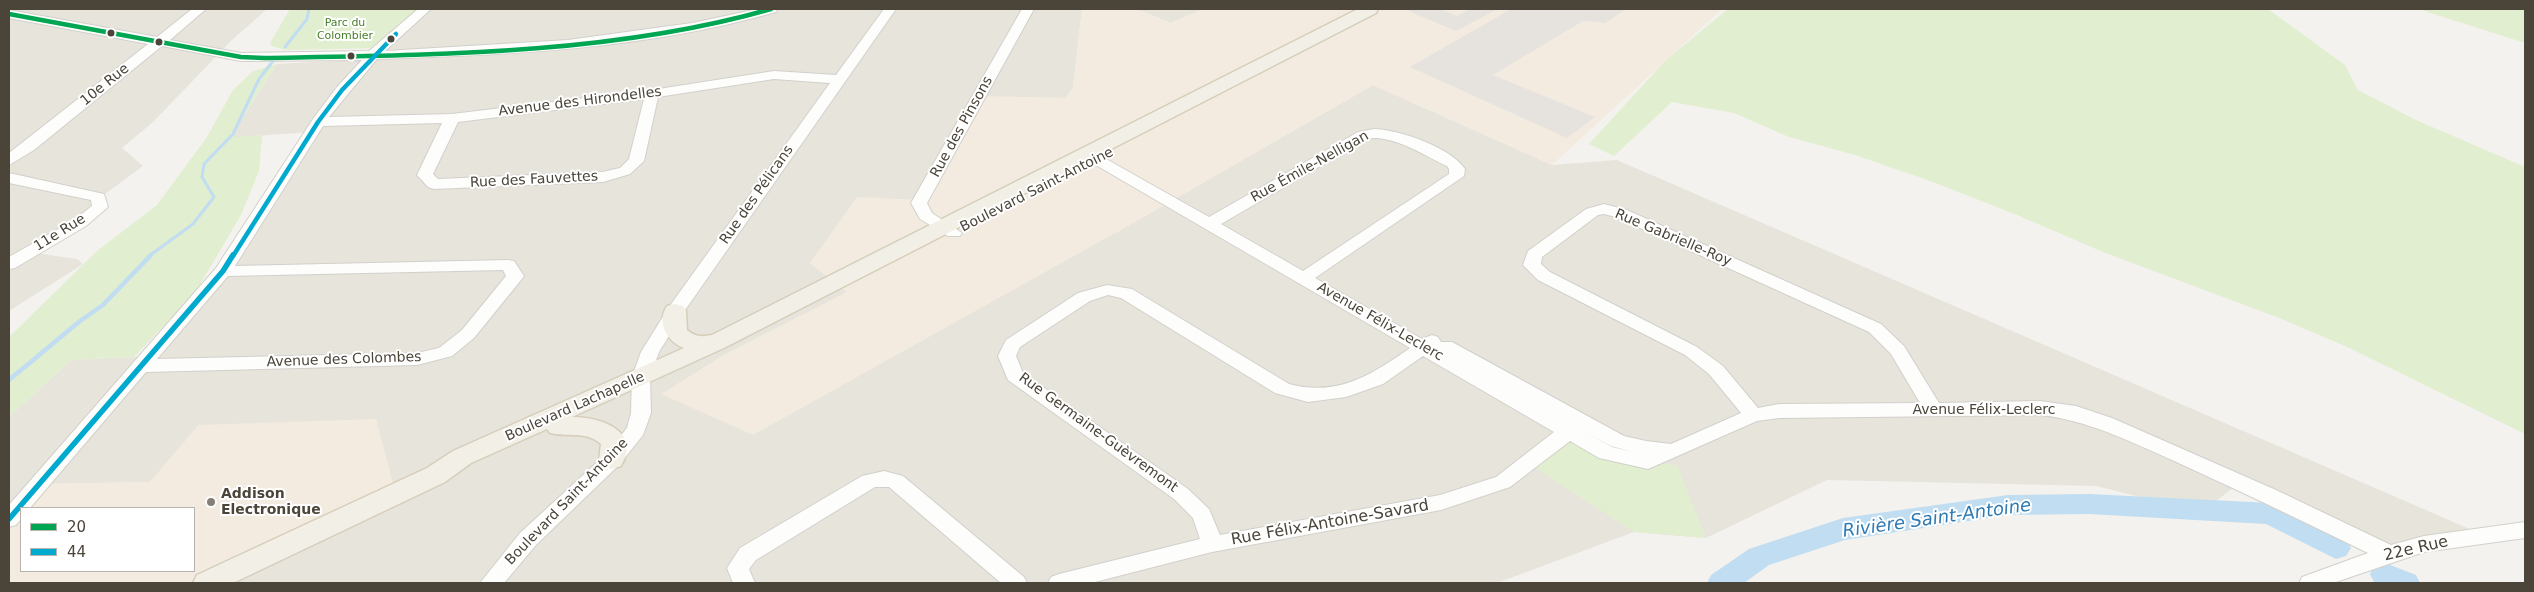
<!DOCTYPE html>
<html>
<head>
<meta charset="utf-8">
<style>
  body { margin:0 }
  #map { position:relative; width:2534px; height:592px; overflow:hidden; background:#f4f2ee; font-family:"DejaVu Sans",sans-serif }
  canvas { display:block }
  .frame { position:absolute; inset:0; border:10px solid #4b4439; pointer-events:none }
  .legend { position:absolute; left:20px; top:507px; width:175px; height:65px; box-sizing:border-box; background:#fff; border:1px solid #b7b4b0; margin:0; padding:6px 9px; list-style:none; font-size:15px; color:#4b4439 }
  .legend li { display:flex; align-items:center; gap:10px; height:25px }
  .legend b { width:25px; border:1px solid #b7b4b0 }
</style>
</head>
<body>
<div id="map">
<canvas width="2534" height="592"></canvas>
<div class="frame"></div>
<ul class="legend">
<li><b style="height:6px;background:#00a651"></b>20</li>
<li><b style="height:6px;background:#00a9ce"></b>44</li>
</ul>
</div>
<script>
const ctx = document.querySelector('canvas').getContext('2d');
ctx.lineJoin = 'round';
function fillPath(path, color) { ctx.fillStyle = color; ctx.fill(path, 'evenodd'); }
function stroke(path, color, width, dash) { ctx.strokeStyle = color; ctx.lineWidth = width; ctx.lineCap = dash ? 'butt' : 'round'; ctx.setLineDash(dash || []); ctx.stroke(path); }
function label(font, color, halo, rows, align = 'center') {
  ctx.font = font + ' "DejaVu Sans",sans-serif'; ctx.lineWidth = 4; ctx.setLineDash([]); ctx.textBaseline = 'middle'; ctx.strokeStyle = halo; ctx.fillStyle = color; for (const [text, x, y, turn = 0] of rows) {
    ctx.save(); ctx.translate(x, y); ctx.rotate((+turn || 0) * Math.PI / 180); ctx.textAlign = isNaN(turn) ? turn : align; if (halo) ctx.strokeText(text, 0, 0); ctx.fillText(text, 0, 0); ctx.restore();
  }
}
fillPath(new Path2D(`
  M9,9H267L232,40L153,122L122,148L143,166L101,197L92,212L28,252L77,259L83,264L9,311Z
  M338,9H1082L1073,88L1065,98L981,97L923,201L810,263L848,292L722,356L662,395L1117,232L1373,85L1552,165L1617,160L2486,536L2390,554L2240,483L2201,512L2096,486L1827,480L1706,538L1634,532L1497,583H203L397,498L199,425L150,482L42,484L9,522V417L71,360L156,356L311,132L229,138L277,64L367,59L423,9Z
  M1137,9H1203L1171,23Z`), '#e7e4dc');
fillPath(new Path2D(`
  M1082,9H1137L1171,23L1203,9H1722L1552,165L1373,85L1117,232L753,435L661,394L722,356L847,292L810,263L857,197L923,200L981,96L1065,98L1073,88Z
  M376,419L397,498L199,583H9V522L42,484L150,482L199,425ZM21,508H194V571H21Z`), '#f3ebdf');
fillPath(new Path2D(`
  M290,9H424L381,48L286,50L272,46L270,43Z
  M1728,9H2268L2345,65L2358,90L2416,120L2525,167V434L2343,345L2274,316L2103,252L2017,215L1933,182L1855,155L1789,137L1734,113L1672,102L1614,156L1589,144L1667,59Z
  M2418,9H2525V43Z
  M277,64L229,137L262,135L259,171L241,215L195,293L134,357L71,360L9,417V337L97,251L157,205L207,137L233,90L253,71Z
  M1569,431L1648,462L1677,465L1706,538L1634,532L1528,463Z`), '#e1eecf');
fillPath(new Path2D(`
  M1412,9H1440L1457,16L1470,9H1498L1456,31L1408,11Z
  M1511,9H1626L1605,23L1583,21L1493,75L1595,117L1567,138L1410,67Z`), '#e6e3df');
stroke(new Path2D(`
  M285,47L307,19L309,9
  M149,256L193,224L214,197L202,177L204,164L233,134L259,79L273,61`), '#c0ddf1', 3);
stroke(new Path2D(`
  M9,380L80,321L103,305L151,255`), '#c0ddf1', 4.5);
fillPath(new Path2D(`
  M2089,494L2271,503L2346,540L2351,548L2346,556L2336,559L2266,524L2089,514L2008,515L1845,540L1769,565L1744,583H1707L1711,575L1749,549L1843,518L2008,495Z
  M2385,563L2416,575L2420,583L2374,582L2370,574L2374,566Z`), '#c0ddf1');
const minor = new Path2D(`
  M192,9H206L170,40L241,53L369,51L418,9H431L385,51L568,40L692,23L758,9H777L776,12C647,49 510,55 377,59L329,117L452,114L652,90L774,71L836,75L884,9H896L683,313L659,352L650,377L651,413L643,435L619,465L536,545L504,583H480L520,533L605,455L627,428L631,413L632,377L641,352L669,307L830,83L774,79L658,97L644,161L630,174L603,182L434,189L428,187L417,175L442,123L323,126L235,266L508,260L514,261L524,276L521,280L474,338L452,356L417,365L146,372L30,508H21V519L16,525L9,527V505L216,268L313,119L337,87L362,60L241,61L162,46L34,150L9,165V153L148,44L9,18V10L157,37ZM644,99L629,159L620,168L602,172L438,179L433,174L458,122ZM503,270L506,276L462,330L439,348L417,353L157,359L228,276Z
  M1022,9H1034L927,203L932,213L962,233L960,236H948L920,219L911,203Z
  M1374,129C1400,130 1450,147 1465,169L1464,176L1315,278L1422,339L1432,335L1438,337L1441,342H1452L1624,436L1646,441L1671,444L1741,413L1709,374L1685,355L1538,280L1523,265L1528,251L1586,209L1604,204L1627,210L1881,324L1904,346L1939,403L2040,401L2076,406L2112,418L2276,490L2391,545L2424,536L2525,522V538L2424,552L2333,583H2299L2302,577L2368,553C2303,521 2238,490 2172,460C2129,441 2087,420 2040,415L1779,418L1757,421L1648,469L1599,458L1570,441L1510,487L1441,510L1212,552L1091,583H1048L1051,577L1059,574L1200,539L1193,518L1174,499L1008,380L998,356L1006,340L1078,293L1107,285L1132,289L1289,384C1338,397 1371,375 1410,348L1082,157L1079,154L1082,151H1092L1209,217L1358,132ZM1374,138C1401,139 1423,155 1447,166L1449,169V174L1303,271L1221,224L1367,139ZM1604,214L1616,217L1869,332L1891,354L1920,403L1779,404L1758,408L1723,366L1697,347L1550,272L1541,264L1542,257L1598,215ZM1108,295L1121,298L1275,393L1308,402L1346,397L1383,384L1423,356L1554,432L1496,477L1440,495L1220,535L1209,509L1188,489L1023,373L1016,356L1020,347L1090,301ZM1583,431L1611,446L1633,452L1612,447Z
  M9,173L104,194L108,207L86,226L15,268L9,269V257L74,220L92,206L91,200L9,183Z
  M884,471L903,476L1024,577L1027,583H1001L889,487H875L756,560L749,569L755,583H733L727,568L740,548L862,476Z`);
const major = new Path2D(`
  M1358,9H1378L1376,13L724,348L572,417C601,417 642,431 621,466L612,469L603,466L599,460L601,444C585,430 569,438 550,433L547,429L471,463L445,482L233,583H193L197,575L427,468L453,451L684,348C667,342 656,322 667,306L675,304L683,306L686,311L687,330C696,337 701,337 712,335Z`);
stroke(minor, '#d2d0cb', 2);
stroke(major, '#d6cebb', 3);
fillPath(minor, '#fdfdfc');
fillPath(major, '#f2efe6');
stroke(new Path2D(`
  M9,14L241,57L264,58C429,55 611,55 771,9`), '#00a651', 4.5);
stroke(new Path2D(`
  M233,256L318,122L342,90L396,34`), '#00a9ce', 4.5);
stroke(new Path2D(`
  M9,519L223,271L233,255`), '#00a9ce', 5.5);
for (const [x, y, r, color] of [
  [111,33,4.5,"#4b4439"],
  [391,39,4.5,"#4b4439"],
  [159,42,4.5,"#4b4439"],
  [351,56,4.5,"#4b4439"],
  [211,502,5,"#868178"]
]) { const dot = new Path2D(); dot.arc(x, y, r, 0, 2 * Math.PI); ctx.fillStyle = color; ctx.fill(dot); stroke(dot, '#fff', 2); }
label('11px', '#4a7f2a', '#fff', [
  ["Parc du",345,23],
  ["Colombier",345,36]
]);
label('14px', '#4b4439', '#fff', [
  ["10e Rue",105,85,-39],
  ["Avenue des Hirondelles",580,102,-7],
  ["Rue des Pinsons",962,127,-61],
  ["Rue Émile-Nelligan",1310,167,-29],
  ["Rue des Fauvettes",534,180,-3],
  ["Boulevard Saint-Antoine",1037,190,-27],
  ["Rue des Pélicans",757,195,-55],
  ["11e Rue",60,233,-32],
  ["Rue Gabrielle-Roy",1673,238,23],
  ["Avenue Félix-Leclerc",1380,322,30],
  ["Avenue des Colombes",344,360,-2],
  ["Boulevard Lachapelle",575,407,-24],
  ["Avenue Félix-Leclerc",1984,410],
  ["Rue Germaine-Guèvremont",1098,433,36],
  ["Boulevard Saint-Antoine",567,502,-46]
]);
label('bold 14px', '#4b4439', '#fff', [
  ["Addison",221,494],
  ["Electronique",221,510]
], 'left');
label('16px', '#4b4439', '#fff', [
  ["Rue Félix-Antoine-Savard",1330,523,-10],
  ["22e Rue",2416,549,-13]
]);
label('italic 18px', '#2e7ab2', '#fff', [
  ["Rivière Saint-Antoine",1937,519,-8]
]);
</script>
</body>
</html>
